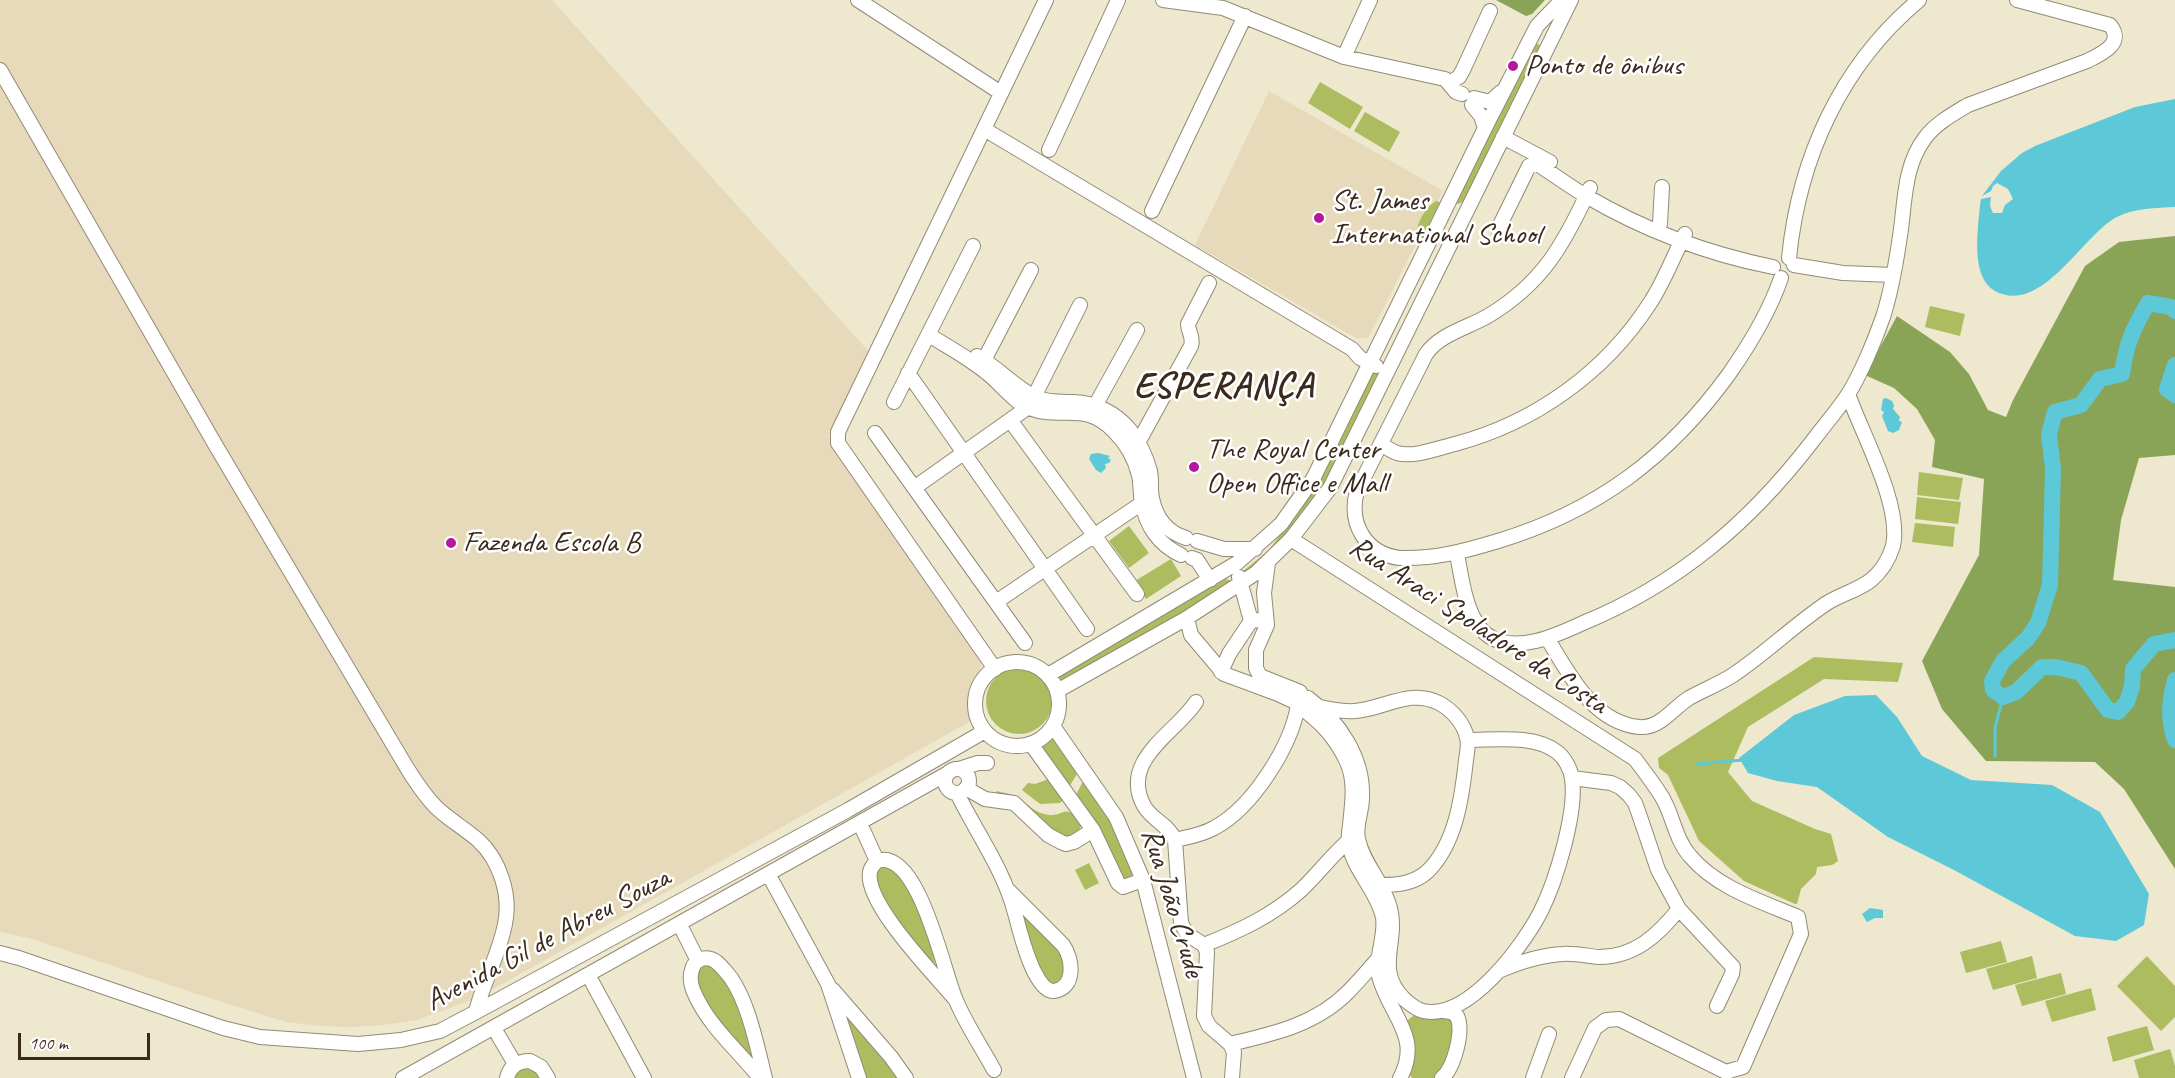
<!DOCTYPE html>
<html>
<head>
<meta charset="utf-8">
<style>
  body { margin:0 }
  #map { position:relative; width:2175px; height:1078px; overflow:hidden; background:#ede8ce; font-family:Caveat,sans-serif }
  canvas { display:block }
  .scale { position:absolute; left:18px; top:1033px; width:132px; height:27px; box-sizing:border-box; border:3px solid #3b2a1e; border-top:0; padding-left:8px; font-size:18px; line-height:21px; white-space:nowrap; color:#3b2a1e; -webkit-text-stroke:4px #fff; paint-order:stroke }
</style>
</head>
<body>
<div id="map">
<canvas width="2175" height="1078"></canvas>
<div class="scale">100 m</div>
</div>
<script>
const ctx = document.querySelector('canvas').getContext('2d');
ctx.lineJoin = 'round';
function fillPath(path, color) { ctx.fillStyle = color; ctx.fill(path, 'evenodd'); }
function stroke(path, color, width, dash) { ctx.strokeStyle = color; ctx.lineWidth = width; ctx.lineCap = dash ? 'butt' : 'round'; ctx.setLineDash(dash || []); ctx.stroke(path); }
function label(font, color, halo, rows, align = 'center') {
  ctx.font = font + ' Caveat,sans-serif'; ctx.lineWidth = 5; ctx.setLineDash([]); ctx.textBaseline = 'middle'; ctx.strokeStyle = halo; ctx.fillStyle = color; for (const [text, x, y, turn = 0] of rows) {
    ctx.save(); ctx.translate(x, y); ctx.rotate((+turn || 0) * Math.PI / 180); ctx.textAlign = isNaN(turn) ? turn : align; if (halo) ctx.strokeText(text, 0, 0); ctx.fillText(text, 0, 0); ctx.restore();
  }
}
fillPath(new Path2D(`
  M0,0H552L870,353L828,437L976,648L981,660V671L971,689L969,699L971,721L504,983L472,1000L417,1020L383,1025L350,1027L320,1026L286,1022L200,995L32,939L0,932Z
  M1269,91L1443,191L1368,338H1356L1195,245Z`), '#e6daba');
fillPath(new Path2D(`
  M1534,43L1540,45L1536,55L1463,202L1458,204L1455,202Z
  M1320,82L1363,107L1350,129L1308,103Z
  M1365,112L1400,132L1389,152L1354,131Z
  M1436,201L1440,202L1421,241L1416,235C1417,222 1425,208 1436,201Z
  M1930,306L1965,314L1960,336L1925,327Z
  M1373,372L1381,374L1321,491L1300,521L1246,575L1242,572L1269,550L1285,528L1326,465Z
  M1919,472L1963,478L1959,500L1917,495Z
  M1917,497L1961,502L1958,524L1915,519Z
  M1915,523L1955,527L1953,547L1912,542Z
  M1129,526L1149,553L1129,568L1109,541Z
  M1171,559L1181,576L1146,599L1135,581Z
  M1226,579L1231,581L1232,585L1059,681L1057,675L1063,670Z
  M1814,657L1903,663L1898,682L1824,679L1748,727L1728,772L1752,801L1815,829L1831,834L1838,861L1832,865L1817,867L1816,874L1801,889L1797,904H1795L1744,881L1699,841L1668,775L1659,768L1658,758Z
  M986 701a33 33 0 1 1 66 0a33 33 0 1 1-66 0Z
  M1053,737L1076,770L1077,774L1069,787L1041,746Z
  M1049,779L1063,800L1060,803L1040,804L1022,790L1028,783L1035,784Z
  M1083,781C1104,810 1122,838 1133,873L1130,879L1123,880L1076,795Z
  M997,791C1004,793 1014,794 1020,799C1029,805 1033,811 1044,814C1065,820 1064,799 1081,825L1079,832L1068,839L995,797Z
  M1089,863L1099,883L1085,890L1075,870Z
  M879,865L899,870L925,922L935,963L931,962L896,922L877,889L875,870Z
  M1019,911L1066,954L1070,964L1059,986L1043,983Z
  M2001,941L2007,962L1966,973L1960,952Z
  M2032,956L2037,978L1993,990L1986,969Z
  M2147,956L2175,986V1017L2161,1031L2117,986Z
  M702,964L715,965L738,998L754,1063L712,1018L696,989L697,969Z
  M2061,973L2066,994L2022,1006L2015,985Z
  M2091,988L2096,1010L2052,1022L2045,1001Z
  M1413,1016L1436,1019L1450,1017L1457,1025L1451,1062L1436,1078H1412L1410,1075L1407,1024V1021Z
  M847,1020L854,1023L901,1078H864Z
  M2147,1026L2154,1050L2113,1062L2107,1037Z
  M2170,1049L2175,1066V1078H2139L2134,1060Z
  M530,1065L543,1078H510L513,1070Z`), '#acbc5f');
fillPath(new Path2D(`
  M1496,0H1545L1532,14L1526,16Z
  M2175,236V455L2139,458L2121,520L2113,580L2175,587V869L2124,789L2095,762L1986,761L1942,709L1922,661L1979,555L1984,479L1932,467L1935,440L1917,409L1894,388L1865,375L1897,316L1950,352L1969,374L1988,410L2006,417L2013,400L2085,266L2119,242Z`), '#89a456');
fillPath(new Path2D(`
  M2175,99V207C2156,208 2134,208 2117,217C2082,235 2042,316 1995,291C1970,277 1978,229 1980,205L1981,199L1991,197L1990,206L1993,213H2002L2005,205L2013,199L2008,189L1997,183L1993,186L1991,191L1982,196L2001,171L2022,153L2035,146L2135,107Z
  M1886,398L1892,401L1894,405L1893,409L1900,417L1899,421L1902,422L1899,430L1893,433L1888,431L1882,416L1884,412L1881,410L1883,399Z
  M1098,453L1110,456L1108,458L1111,460L1109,463L1105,464L1106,468L1101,473L1096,470L1089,459L1091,454Z
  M1876,695L1897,717L1922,756L1971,780L2052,785L2100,812L2149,894L2144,925L2116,941L2075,936L1954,870L1888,837L1817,787L1777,781L1748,773L1739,758L1794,715L1845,696Z
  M1870,908L1883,910V918H1875L1867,922L1862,914Z`), '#5dc8d7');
stroke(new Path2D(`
  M1995,756V728L2003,697
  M1697,764L1743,760`), '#5dc8d7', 3);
stroke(new Path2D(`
  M2175,311L2171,307L2148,303C2133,329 2126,344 2122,374L2100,379L2081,405L2055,412L2049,434L2053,469L2050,585L2038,623L2028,638L2003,661L1992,681L1993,690L2003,697L2016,692L2042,667H2056L2081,673L2108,710L2118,712L2127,702L2132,686L2133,669L2154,644L2175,640
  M2175,365L2167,389L2175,395
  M2175,680C2169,702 2168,719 2175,740`), '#5dc8d7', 16);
const minor = new Path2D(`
  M858,0L1001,93
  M1046,0L984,129L1352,349L1360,358L1376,366
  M1163,0L1223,8L1344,57L1445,79L1456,92L1462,94
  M1344,57L1370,0
  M0,70L216,446L407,768C416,782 425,797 438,809C450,820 465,829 478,840C500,860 511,895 505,924C499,955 483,982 476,1012
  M1449,83L1459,77L1463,70L1490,11
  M1474,98L1490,102L1501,92
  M1472,105L1481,116L1485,128
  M984,129L838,432V443L995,669
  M1503,137L1550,162
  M1049,150L1118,0
  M1590,188C1564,244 1543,283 1488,316C1467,328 1440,334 1426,354L1357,491C1348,524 1366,554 1400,558C1435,559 1465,551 1498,541C1597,511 1668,458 1729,374C1750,344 1769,313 1781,278
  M1152,211L1245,16
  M1660,224L1662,187
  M1498,229L1529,166L1536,163C1553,174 1569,186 1586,196C1644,230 1708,254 1773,267
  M1789,258C1799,158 1841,65 1919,0
  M1794,265L1843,273L1893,275
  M929,335C948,347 969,358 987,373C999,382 1015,403 1029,408C1063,421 1083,400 1114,431C1126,443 1135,459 1139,475C1141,484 1140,493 1142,502C1146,526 1159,545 1181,555
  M977,356C997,367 1014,386 1033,396C1045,402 1061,402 1074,402C1096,403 1116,413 1130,430C1139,442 1146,456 1150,471C1152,480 1150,490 1152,498C1156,518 1166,532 1186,538
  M981,366L1031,270
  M908,373L1087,629
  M894,402L973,246
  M1095,406L1137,330
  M1010,420L1137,594
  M875,433L1025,643
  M1138,443L1191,346C1194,337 1188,332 1188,324L1209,283
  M1381,444C1386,447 1391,451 1397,453C1414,458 1438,448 1455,444C1534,423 1605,373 1650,303C1664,282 1673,257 1685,234
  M914,488L1027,408L1038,389L1080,305
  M1291,539L1635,759C1644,771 1654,784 1662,797C1673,815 1675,839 1690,856C1717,888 1760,901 1798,917L1801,934L1743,1067L1726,1072L1619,1019L1606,1020L1595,1028L1572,1078
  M1197,541L1224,549H1255
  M1457,554C1466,603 1471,656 1536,641C1553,637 1568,630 1583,623C1678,584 1749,523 1811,443C1823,427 1836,412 1847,396C1860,376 1875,340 1883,317C1892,289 1897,258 1901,229C1905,198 1905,164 1925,138C1935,124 1953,114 1968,105L2087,61C2101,54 2125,44 2110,25L2017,0
  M1192,558L1197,560L1210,580
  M1268,563L1264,593L1267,625L1256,650V668L1260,676L1300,692
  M1239,577L1251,621
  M996,602L1148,499
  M1187,618L1191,635L1224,674L1278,694L1295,702
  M1547,638C1569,673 1592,722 1639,727C1660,729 1673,708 1689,698C1703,690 1719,684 1733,675C1766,653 1794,625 1827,603C1841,594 1859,590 1871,580C1882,571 1889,559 1893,546C1902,505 1862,434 1848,394
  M975 704a42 42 0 1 1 84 0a42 42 0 1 1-84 0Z
  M1221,672L1229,654L1251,621L1259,620
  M1048,675L1237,563L1281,524L1313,479L1485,128L1537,26L1562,0
  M1057,691L1187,618L1256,573L1291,539L1330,488L1571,0
  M1308,698C1339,721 1364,758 1362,798C1362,812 1355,825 1358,839C1363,864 1384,883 1390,908C1399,942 1374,969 1404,999C1410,1004 1415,1009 1423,1011C1468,1021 1523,946 1541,911C1556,881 1577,812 1572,779C1571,769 1564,757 1557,752C1534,734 1495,740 1468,740
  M1196,702C1176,733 1119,760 1144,806C1152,820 1169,825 1175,840C1188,837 1202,835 1214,828C1252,808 1291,747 1298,705
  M1300,707C1321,722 1336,738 1347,762C1356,782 1352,804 1350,825C1349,831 1348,837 1349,843C1353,870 1377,890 1383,917C1386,937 1375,956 1379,976C1388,1014 1423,1036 1400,1078
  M1319,707C1331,709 1342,712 1355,711C1384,709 1410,688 1439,703C1452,710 1464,723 1467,738C1469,744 1467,753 1466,760C1462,797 1456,843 1428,871C1415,883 1399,885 1382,885
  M1053,726L1116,817L1143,880L1194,1078
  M1031,744L1093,830L1118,883L1123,887L1143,880
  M959,769L978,763H987
  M945 781a12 12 0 1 1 24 0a12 12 0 1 1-24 0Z
  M1572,778L1611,783L1620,787L1629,795L1635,803L1639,814L1658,870L1679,909L1733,967L1732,974L1717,1006
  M966,788L985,799L1014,803L1048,835L1061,842L1066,844L1074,842L1093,830
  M957,793C976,832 1004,870 1015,913C1019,928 1034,993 1054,991C1076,988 1073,959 1063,945L1009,891
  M863,830L877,861
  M1175,840L1181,923L1187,934L1204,945C1239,931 1272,916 1301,890C1319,873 1334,852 1353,837
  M772,881L828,984L859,1078
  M683,931L698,961
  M1204,945L1207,952L1204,1016L1209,1026L1230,1044C1272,1034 1315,1025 1347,993C1358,982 1368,970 1378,959L1383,957
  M0,953L19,958L223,1028L260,1037L358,1044L401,1040L440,1031L476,1012L848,810L985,731
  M1501,970C1520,962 1541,955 1563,954C1575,953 1587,956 1599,957C1635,957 1658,935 1679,909
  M592,982L644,1078
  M833,990L891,1057L906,1078
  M955,999C935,975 864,903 870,872C871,867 874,864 877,861C918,847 943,969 955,998C965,1023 981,1046 994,1070
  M498,1035L515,1064
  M1230,1044L1234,1052L1232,1078
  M403,1078L950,772
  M507,1078C510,1066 518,1061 530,1061L541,1067L548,1078
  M760,1078C738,1050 707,1025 693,990C688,977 691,954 711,959C718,961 726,972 731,978C749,1004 757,1047 765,1078
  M1442,1078C1454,1068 1464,1031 1457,1016L1451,1012L1444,1011
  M1533,1078L1549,1034`);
stroke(minor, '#948976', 16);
stroke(minor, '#fff', 14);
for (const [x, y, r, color] of [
  [1513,66,6,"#b5179e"],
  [1319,218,6,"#b5179e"],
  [1194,467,6,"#b5179e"],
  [451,543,6,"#b5179e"]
]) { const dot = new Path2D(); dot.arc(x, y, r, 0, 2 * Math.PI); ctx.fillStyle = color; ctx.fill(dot); stroke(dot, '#fff', 2); }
label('30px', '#3b2a1e', '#fff', [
  ["Ponto de ônibus",1525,66],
  ["St. James",1331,201],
  ["International School",1331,235],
  ["The Royal Center",1206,450],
  ["Open Office e Mall",1206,484],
  ["Fazenda Escola B",463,543]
], 'left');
label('30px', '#3b2a1e', '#fff', [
  ["Rua Araci Spoladore da Costa",1478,626,33],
  ["Rua João Crude",1172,903,73],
  ["Avenida Gil de Abreu Souza",548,940,-28]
]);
ctx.letterSpacing = '1.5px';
label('bold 36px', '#3b2a1e', '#fff', [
  ["ESPERANÇA",1224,388]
]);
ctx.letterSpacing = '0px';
</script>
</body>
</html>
